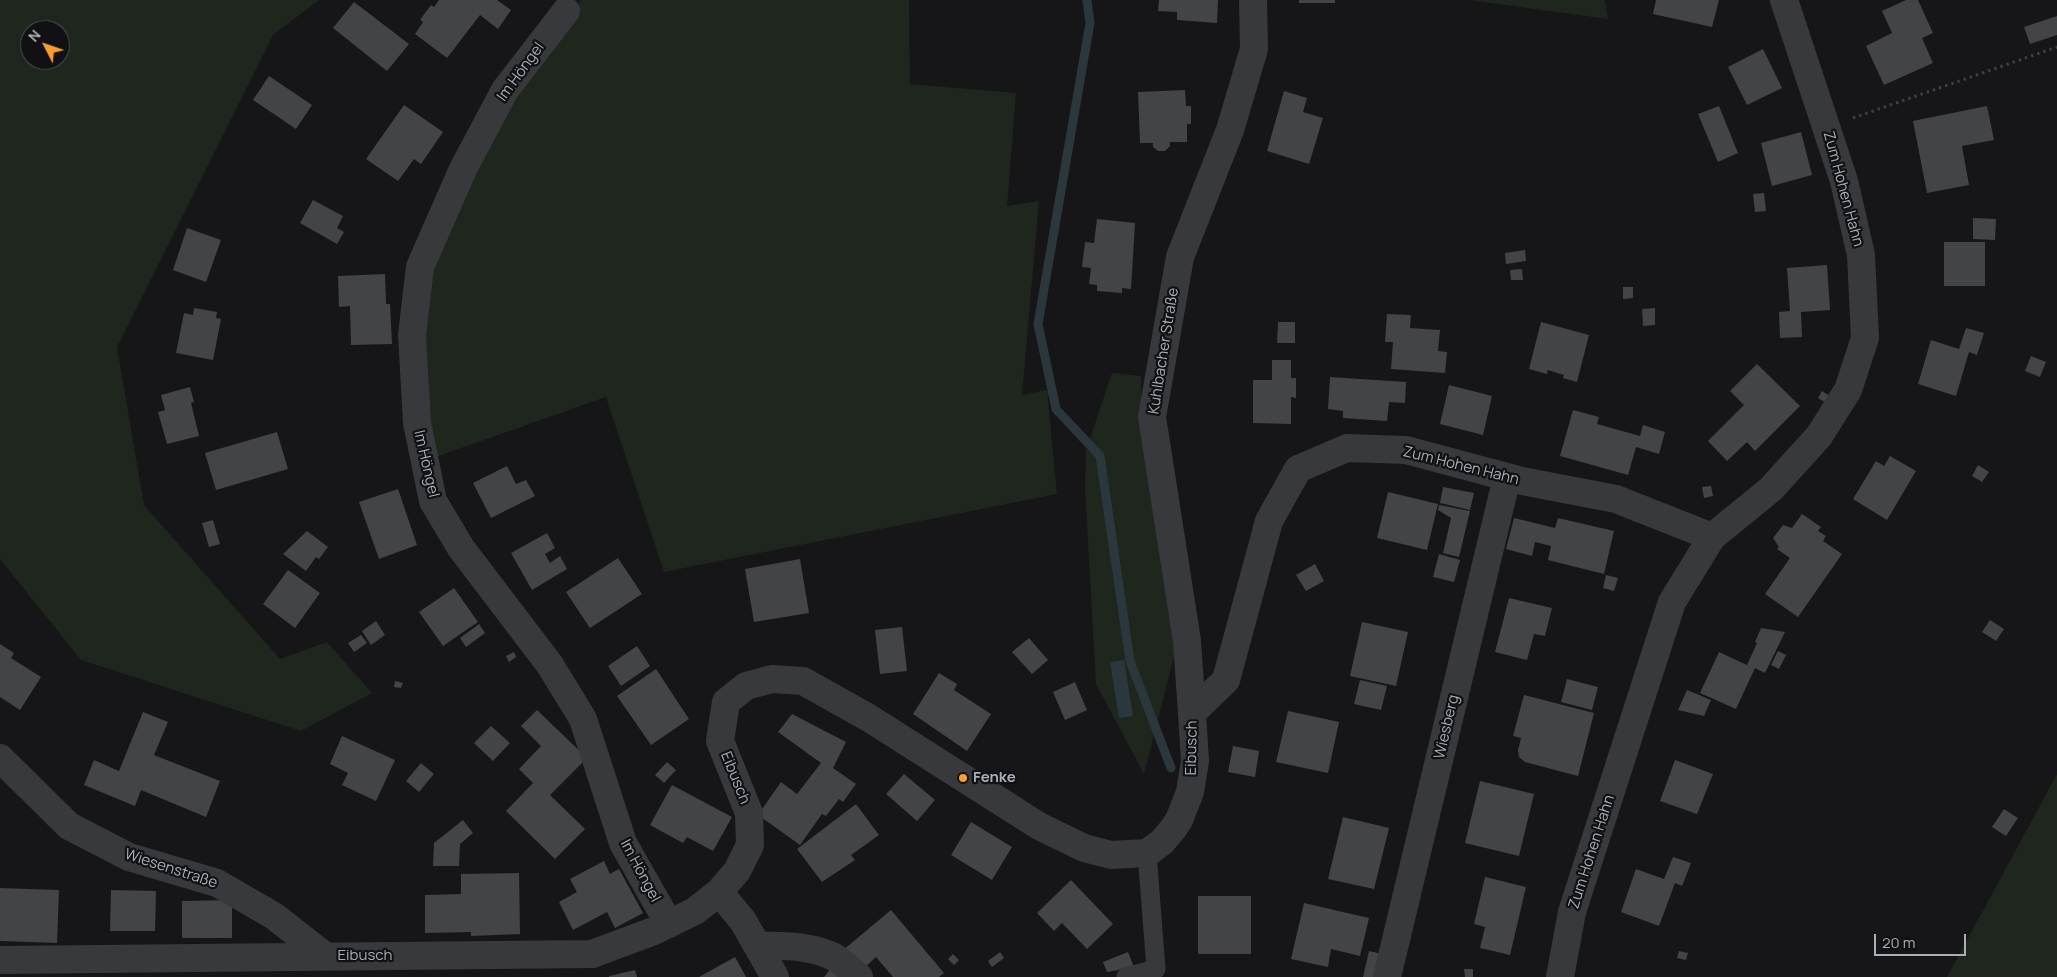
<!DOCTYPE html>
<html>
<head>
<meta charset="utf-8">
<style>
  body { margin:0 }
  #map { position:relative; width:2057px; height:977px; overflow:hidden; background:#161618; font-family:Manrope,sans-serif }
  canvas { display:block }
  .north { position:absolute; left:20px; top:20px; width:50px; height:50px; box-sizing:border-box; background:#111113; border:1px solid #4d5055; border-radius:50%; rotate:311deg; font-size:14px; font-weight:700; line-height:20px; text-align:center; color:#a8afb8 }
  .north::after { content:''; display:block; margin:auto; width:18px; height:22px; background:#f79f2f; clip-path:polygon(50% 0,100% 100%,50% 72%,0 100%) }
  .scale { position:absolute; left:1874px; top:934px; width:92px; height:22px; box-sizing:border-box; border:2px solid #a8afb8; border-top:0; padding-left:6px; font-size:15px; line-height:18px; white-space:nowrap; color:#a8afb8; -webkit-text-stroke:4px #111113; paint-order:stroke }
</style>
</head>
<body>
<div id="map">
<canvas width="2057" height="977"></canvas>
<div class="north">N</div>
<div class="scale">20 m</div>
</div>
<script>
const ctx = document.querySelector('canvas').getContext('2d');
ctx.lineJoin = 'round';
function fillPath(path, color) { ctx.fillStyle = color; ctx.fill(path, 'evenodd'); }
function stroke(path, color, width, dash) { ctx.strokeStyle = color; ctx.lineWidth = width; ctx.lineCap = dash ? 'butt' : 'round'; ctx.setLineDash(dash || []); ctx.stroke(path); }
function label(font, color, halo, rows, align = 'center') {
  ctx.font = font + ' Manrope,sans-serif'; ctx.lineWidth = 4.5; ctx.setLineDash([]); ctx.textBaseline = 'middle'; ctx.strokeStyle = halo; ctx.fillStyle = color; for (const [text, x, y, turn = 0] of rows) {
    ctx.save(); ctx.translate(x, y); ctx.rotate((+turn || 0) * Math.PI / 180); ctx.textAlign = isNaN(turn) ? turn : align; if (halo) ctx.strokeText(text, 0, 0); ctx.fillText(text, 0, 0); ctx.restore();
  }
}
fillPath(new Path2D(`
  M0,0H319L273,35L117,347L144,505L280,659L327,642L372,693L301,731L81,660L0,559ZM30,30H60V60H30Z
  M581,0H909L910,84L1016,93L1007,206L1039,201L1022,395L1047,390L1057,494L664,572L606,397L433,458L423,343L430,279L445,237L494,135L530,72Z
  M1469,0H1605L1608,19Z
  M1112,373L1141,376V418L1178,641L1144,774L1096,684L1085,489L1086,451Z
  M2057,774V977H1947Z`), '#1e261e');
fillPath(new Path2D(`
  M1124,660L1133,716L1119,718L1110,662Z`), '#2c373d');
stroke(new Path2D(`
  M1087,0L1090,23L1038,324L1056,409L1100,456L1130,661L1171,768`), '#2c373d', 9);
fillPath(new Path2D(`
  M439,0H497L511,10L498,29L480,15L447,58L415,34L423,22L420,20L431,5L434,7Z
  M1159,0H1218L1217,23L1177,20V12L1158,11Z
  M1299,0H1335V3H1299Z
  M1656,0H1719L1712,27L1653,14Z
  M1906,0H1918L1933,33L1922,38L1933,63L1884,85L1866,46L1892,33L1882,11Z
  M354,2L409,44L387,71L333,28Z
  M2057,16V35L2030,44L2024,27Z
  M1763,49L1782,88L1747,105L1728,67Z
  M269,76L312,105L296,129L253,100Z
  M1185,90L1186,106H1191V124H1187V142H1170V146L1165,151H1158L1153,147V143H1140L1138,92Z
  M1284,91L1307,98L1303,112L1323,118L1309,164L1267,151Z
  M404,105L443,132L421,164L414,159L398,181L366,159Z
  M1719,106L1738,153L1718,162L1698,114Z
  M1987,106L1994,140L1962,146L1969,185L1927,193L1913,121Z
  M1801,132L1812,175L1772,186L1761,143Z
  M1764,193L1766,211L1755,212L1753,194Z
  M313,200L343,216L337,228L344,232L337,244L300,223Z
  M1973,218L1996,219L1995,240L1973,239Z
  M1097,219L1135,223L1131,289L1122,288V293L1097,291V285L1089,284L1091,268L1082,267L1085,242L1094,243Z
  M187,228L221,240L206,282L173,270Z
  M1944,242H1985V286H1944Z
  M1525,250L1526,261L1506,264L1505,253Z
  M1827,265L1830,310L1801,312L1802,337L1780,338L1779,312L1790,311L1787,268Z
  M1522,269L1523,280H1511L1510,270Z
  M385,274L386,304H390L392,344L351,345L350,306L339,307L338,276Z
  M1623,287H1633V298L1623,299Z
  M194,308L217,312L216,318L221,319L213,360L176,353L184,313L193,315Z
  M1655,308V325L1643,326L1642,309Z
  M1387,314L1411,315L1410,328L1440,330L1438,351L1447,352L1445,373L1391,369L1393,342H1385Z
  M1278,322H1295V343H1277Z
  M1541,322L1589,335L1577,382L1563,378L1564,375L1548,370L1547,374L1529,369Z
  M1966,328L1984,333L1977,355L1969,352L1956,396L1918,384L1931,340L1959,349Z
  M2031,356L2046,362L2040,377L2025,371Z
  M1272,360H1291V378H1296V398L1291,397V424L1253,423V380H1272Z
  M1757,364L1800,406L1755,451L1747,442L1727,461L1708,441L1744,405L1730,391Z
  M1330,377L1406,382L1405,403L1389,402L1387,421L1343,418V411L1328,409Z
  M1449,385L1492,396L1483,435L1440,424Z
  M190,387L194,402L191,403L199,436L167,444L158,412L165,410L161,395Z
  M1822,391L1830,396L1826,403L1818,398Z
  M1573,410L1599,417L1597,424L1640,436L1643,425L1665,432L1659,454L1636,447L1628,475L1560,456Z
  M277,432L288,469L216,490L205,453Z
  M1890,456L1916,471L1887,520L1853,499L1876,461L1884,466Z
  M1978,465L1989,472L1982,482L1972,476Z
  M507,466L516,484L526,480L535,496L491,518L473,483Z
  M1711,486L1713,496L1704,498L1702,487Z
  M1443,487L1474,493L1470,510L1440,503Z
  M398,489L417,545L379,559L359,502Z
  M1388,492L1438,504L1427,550L1377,538Z
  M1439,505L1470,511L1459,557L1443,553L1451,518L1438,510Z
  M1802,514L1821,527L1818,531L1826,536L1823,541L1842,554L1798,617L1765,594L1790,558L1777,549L1779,547L1773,538L1783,525L1792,528Z
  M1514,518L1555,528L1558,518L1614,531L1604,574L1548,560L1551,546L1535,542L1532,556L1506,549Z
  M213,520L220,544L209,547L202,523Z
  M307,531L328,547L319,559L316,557L306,571L283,554Z
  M547,533L555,548L545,554L550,563L560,556L567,569L532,590L511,553Z
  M1439,554L1460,560L1454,582L1433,577Z
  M618,558L642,594L590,628L566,592Z
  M800,559L809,613L754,622L745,569Z
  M1315,564L1324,581L1306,591L1296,575Z
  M288,570L320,593L295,628L263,604Z
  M1606,575L1618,578L1614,591L1603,588Z
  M454,588L478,622L443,646L419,612Z
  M1509,598L1552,608L1545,636L1534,634L1527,660L1495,652Z
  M1990,620L2004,629L1996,641L1982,632Z
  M376,621L385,635L371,645L362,631Z
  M1362,622L1408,632L1396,686L1350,676Z
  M479,624L485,633L466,647L460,638Z
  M902,627L907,671L880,674L875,630Z
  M1761,628L1785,632L1765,673L1755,668L1736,709L1700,693L1719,652L1747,665L1757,643L1755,642Z
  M361,635L367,643L354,652L348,643Z
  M1029,638L1048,660L1032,674L1012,652Z
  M0,644L14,653L11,658L41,677L20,710L0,697Z
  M637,646L650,666L621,686L608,666Z
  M1778,651L1786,655L1779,669L1771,665Z
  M514,652L516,657L509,662L506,656Z
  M656,669L689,719L651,745L617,696Z
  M939,673L957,684L954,690L991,714L967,751L913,714Z
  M1567,679L1598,687L1592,710L1561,702Z
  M1360,680L1387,686L1381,710L1354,704Z
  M395,681L403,683L401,688L394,687Z
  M1075,682L1087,710L1065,720L1053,692Z
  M1687,690L1711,700L1704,716L1678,710Z
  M1524,695L1594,713L1578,776L1525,762L1519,757L1518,750L1521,738L1513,736Z
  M537,710L587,758L550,795L585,829L555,859L506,811L533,783L519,769L541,746L521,726Z
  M1288,711L1339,722L1328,773L1276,762Z
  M143,712L168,722L154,755L220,781L206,817L141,790L135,806L84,785L94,760L119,771Z
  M792,714L846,742L833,768L856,784L843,802L839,799L826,816L822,814L800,845L758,815L781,782L797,794L821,763L778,732Z
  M491,726L510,743L493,761L474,743Z
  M342,736L395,760L376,801L342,785L348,773L330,764Z
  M1233,746L1259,751L1255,777L1228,772Z
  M1675,760L1713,774L1697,814L1660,801Z
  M667,762L676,770L664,783L655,775Z
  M421,763L434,774L419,792L406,781Z
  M904,774L935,800L917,821L886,794Z
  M1480,781L1534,794L1519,856L1465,843Z
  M672,785L732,817L713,851L687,837L683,843L650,825Z
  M856,804L879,835L851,855L855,860L822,882L797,849Z
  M2004,809L2018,818L2006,836L1992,827Z
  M1343,817L1389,828L1374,889L1328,879Z
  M463,820L473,833L460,844L459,866H433L434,843Z
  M971,822L1012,847L992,880L951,855Z
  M1673,857L1691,863L1682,886L1675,883L1659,926L1621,912L1636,869L1664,879Z
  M604,861L610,874L619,869L643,913L615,928L607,912L573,930L559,902L577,892L570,879Z
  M519,873L520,934L471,936V932L425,933V895L461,894V874Z
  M1485,877L1526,887L1510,955L1480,948L1485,927L1474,924Z
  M1071,880L1113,924L1087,949L1062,923L1054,931L1037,913Z
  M0,888L59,890L57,943L0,941Z
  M111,890L156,891L155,931H110Z
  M1198,896H1251V954H1198Z
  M232,900V938H182V901Z
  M1304,903L1369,918L1360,956L1331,949L1328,967L1291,959Z
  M891,910L944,973L939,977H893L876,957L860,972L842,951Z
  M1369,951L1386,955L1380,977H1363Z
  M1679,951L1688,953L1686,960L1677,958Z
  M1000,952L1004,958L992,967L988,961Z
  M1128,952L1134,967L1107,972L1103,962Z
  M953,954L959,960L954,965L948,959Z
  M735,957L746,977H699Z
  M833,966L846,977H824Z
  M1464,969H1473V977H1465Z
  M635,970L637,977H609V976Z`), '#424448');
stroke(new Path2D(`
  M1853,118L2057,47`), '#3d4044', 3, [2.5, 4]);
stroke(new Path2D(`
  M1126,977L1156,969L1147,853`), '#37393d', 19);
stroke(new Path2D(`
  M566,11L505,90L463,169L420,267L412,335L417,423L433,501L461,548L550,665L583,719L623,843L669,924
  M1192,713L1226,680L1269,521L1298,469L1347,448L1406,450L1522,481L1616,499L1712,537
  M0,758L69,826L129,857L217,883L274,916L325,956
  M719,892L743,921L775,977
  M758,946C782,945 813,946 834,957C843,962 851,971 859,977
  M0,960L592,954L654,931L695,911L719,892L737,871L750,845L749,813L720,741L726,702L746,686L772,679L803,681L869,718L1039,826L1084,848L1111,855L1147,853L1162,842L1173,829L1179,820L1190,792L1195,761L1192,713L1187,641L1152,417L1180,257L1230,130L1254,49L1253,0
  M1387,977L1507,477
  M1560,977L1572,912L1672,602L1712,537L1771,489L1819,436L1848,390L1865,338L1861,255L1844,181L1784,0`), '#37393d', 28);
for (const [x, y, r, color] of [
  [963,778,5,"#f79f2f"]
]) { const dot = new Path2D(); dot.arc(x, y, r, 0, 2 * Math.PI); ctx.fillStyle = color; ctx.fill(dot); stroke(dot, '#111113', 2); }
label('15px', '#a8afb8', '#111113', [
  ["Im Höngel",521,72,-54],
  ["Zum Hohen Hahn",1843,189,75],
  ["Kuhlbacher Straße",1164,351,-81],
  ["Im Höngel",426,464,77],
  ["Zum Hohen Hahn",1461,466,14],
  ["Wiesberg",1447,727,-77],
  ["Eibusch",1192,748,-89],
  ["Eibusch",735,778,68],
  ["Zum Hohen Hahn",1592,852,-72],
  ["Wiesenstraße",171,869,18],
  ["Im Höngel",640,871,62],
  ["Eibusch",365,956]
]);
label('bold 15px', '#a8afb8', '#111113', [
  ["Fenke",973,778]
], 'left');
</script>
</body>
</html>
